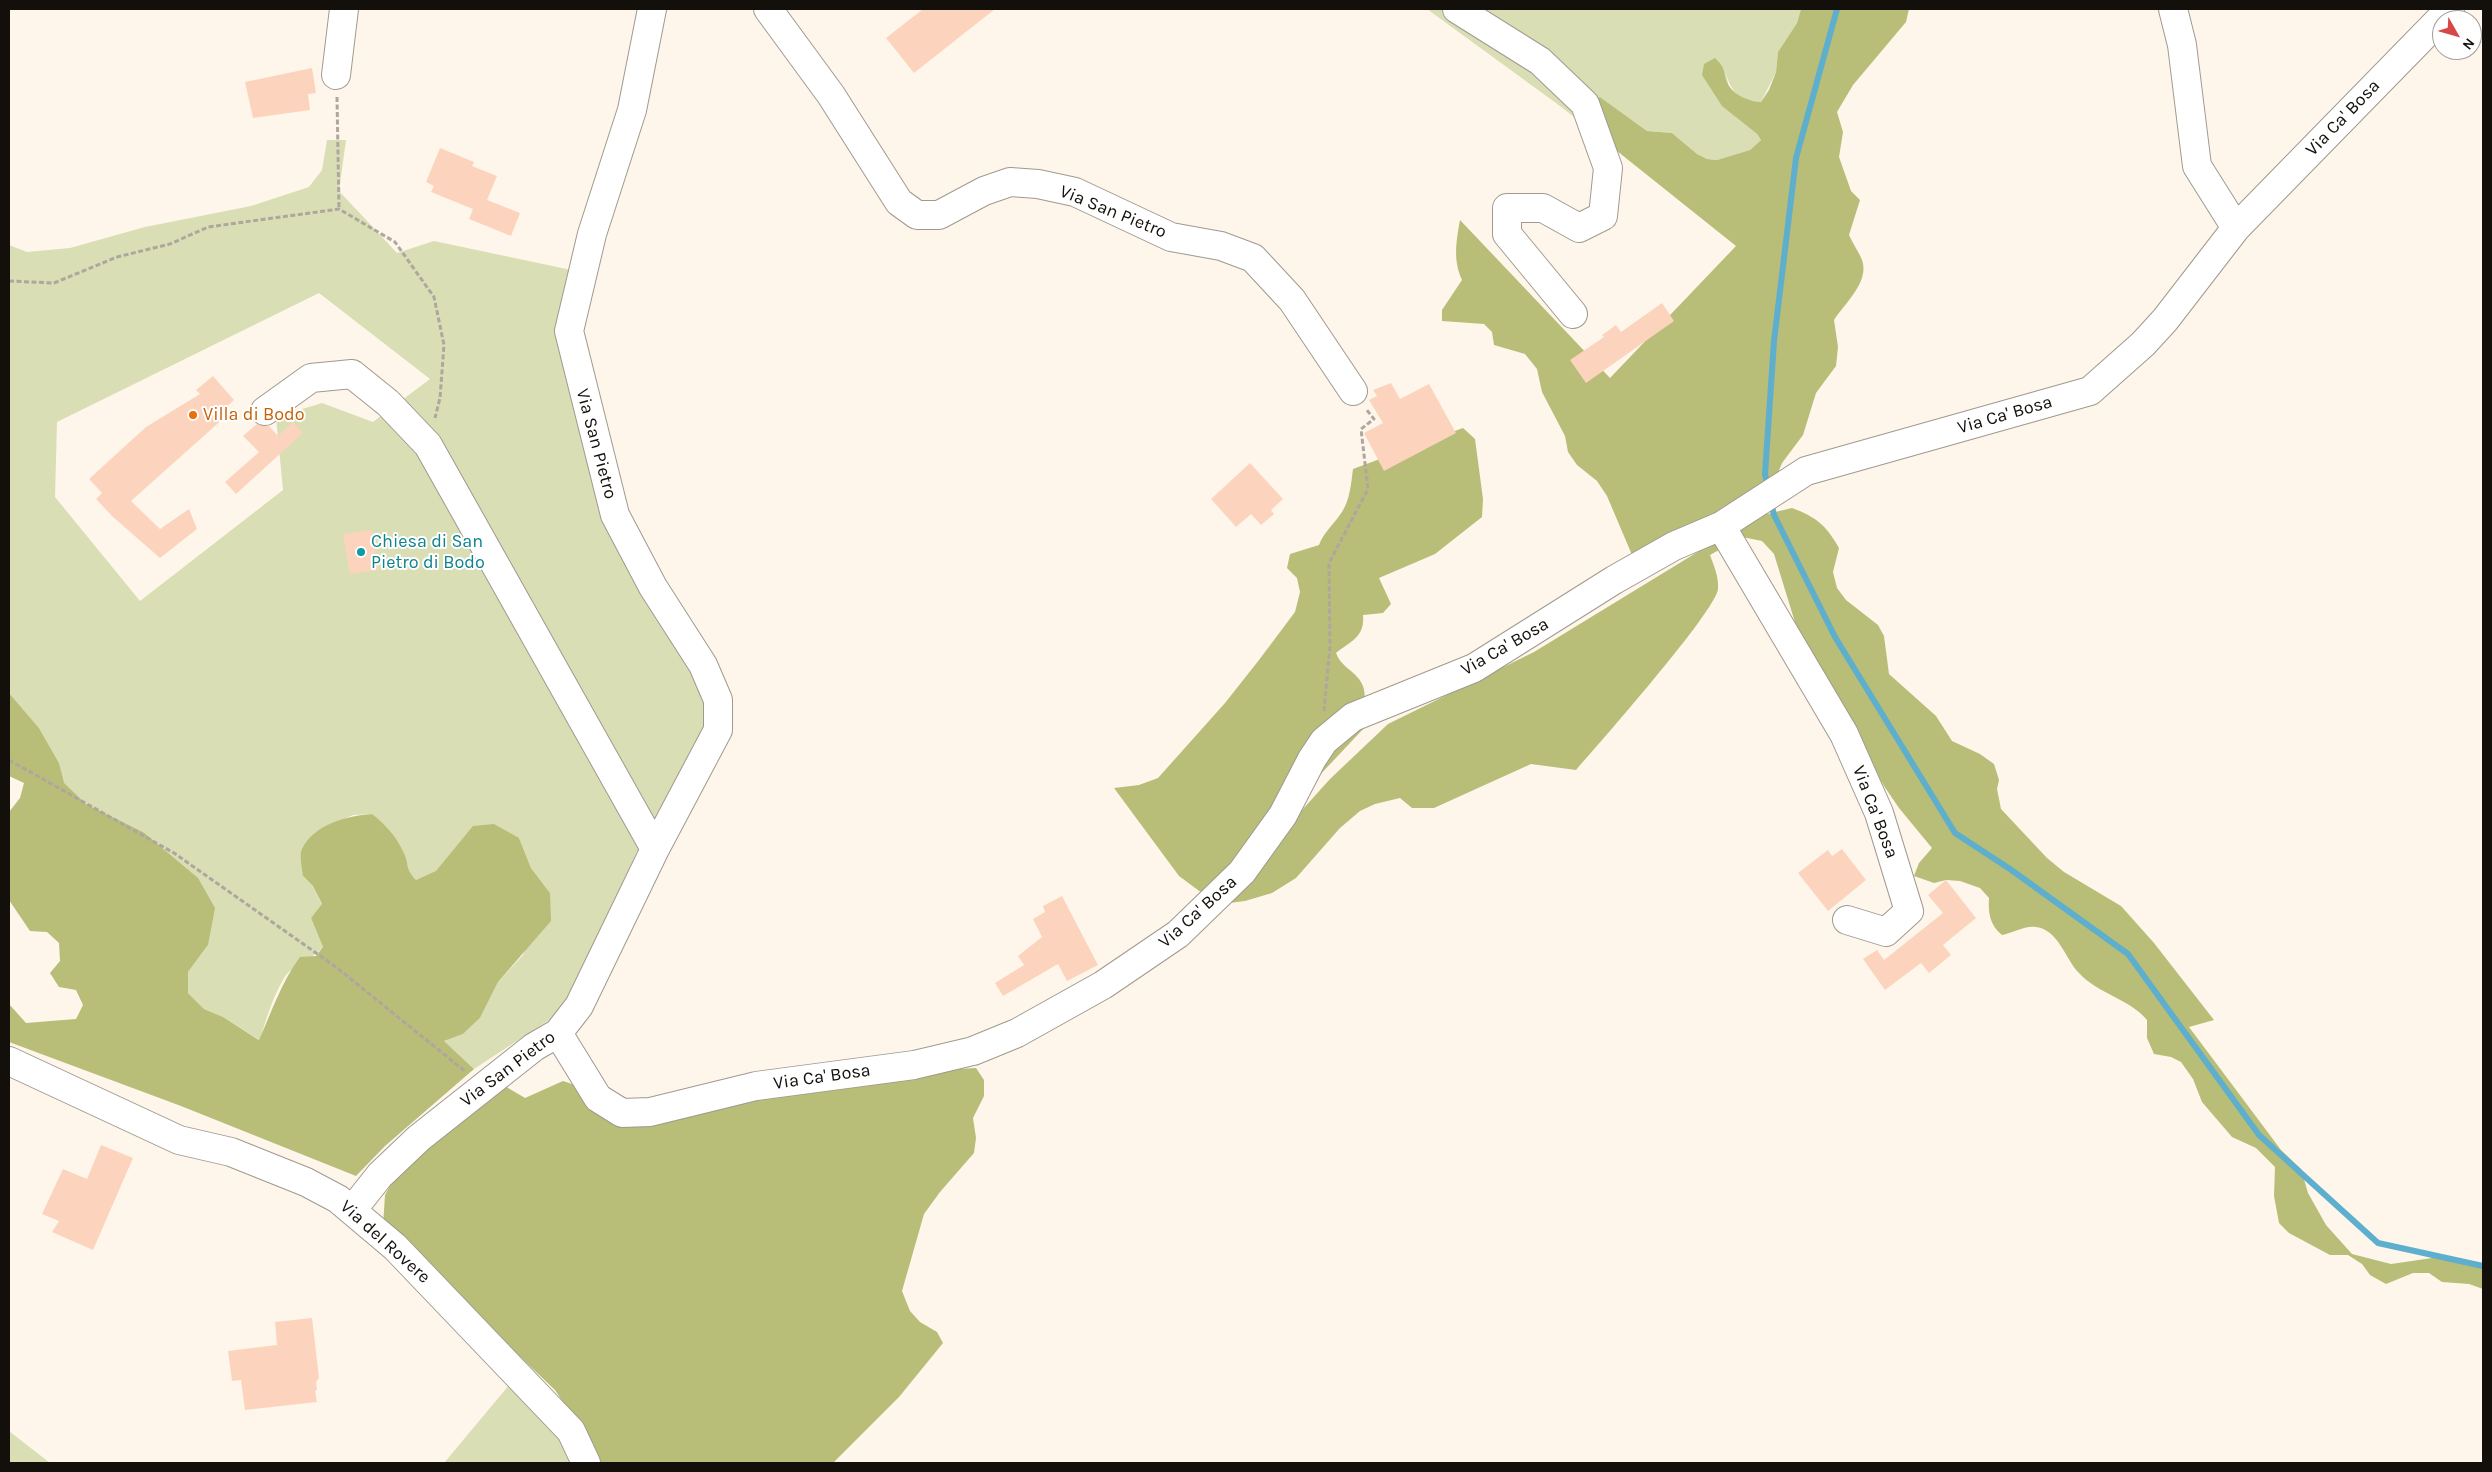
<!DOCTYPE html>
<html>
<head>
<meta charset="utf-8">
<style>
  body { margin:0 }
  #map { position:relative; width:2492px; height:1472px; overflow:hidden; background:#fef6eb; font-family:Karla,sans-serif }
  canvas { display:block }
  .frame { position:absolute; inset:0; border:10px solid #13100c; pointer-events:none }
  .north { position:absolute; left:2432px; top:10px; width:50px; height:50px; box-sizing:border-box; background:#fff; border:1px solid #a19f9e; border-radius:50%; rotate:128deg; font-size:14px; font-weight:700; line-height:20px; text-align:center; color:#13100c }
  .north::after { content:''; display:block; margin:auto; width:18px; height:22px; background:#d64748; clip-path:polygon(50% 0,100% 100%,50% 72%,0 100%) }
</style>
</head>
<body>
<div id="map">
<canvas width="2492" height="1472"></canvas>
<div class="frame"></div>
<div class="north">N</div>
</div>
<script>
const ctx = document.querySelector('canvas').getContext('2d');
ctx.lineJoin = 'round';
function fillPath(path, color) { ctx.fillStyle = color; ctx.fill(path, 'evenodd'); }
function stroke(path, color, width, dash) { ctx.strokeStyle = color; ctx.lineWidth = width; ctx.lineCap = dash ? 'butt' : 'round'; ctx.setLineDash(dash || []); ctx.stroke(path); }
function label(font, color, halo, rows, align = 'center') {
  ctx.font = font + ' Karla,sans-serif'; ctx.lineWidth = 4; ctx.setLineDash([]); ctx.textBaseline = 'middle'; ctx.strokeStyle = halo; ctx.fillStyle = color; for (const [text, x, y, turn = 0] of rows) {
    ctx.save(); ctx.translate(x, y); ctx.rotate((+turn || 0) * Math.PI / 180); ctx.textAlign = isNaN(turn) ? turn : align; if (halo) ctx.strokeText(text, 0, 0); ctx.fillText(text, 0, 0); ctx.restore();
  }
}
fillPath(new Path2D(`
  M1427,9H1801L1797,23L1778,52L1776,72L1761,102C1736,103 1729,87 1724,66L1736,117L1757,134L1761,140L1750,150L1717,160L1707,159L1697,154L1672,133L1647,131L1600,97L1591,101L1602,139L1560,106Z
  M327,140H346L339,191L397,253L434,241L576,271L561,329L613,527L708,684L704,746L658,825L636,853L603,934L558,1014L474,1069L444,1041L463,1034L480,1018L498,982L523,955L550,893L531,868L519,838L416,880C404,867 410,864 403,851C396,836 385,825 372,814L353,815L314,833L303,876L313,886L322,905L311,918L323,947C313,959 294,965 286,975C275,991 265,1022 260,1040L223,1017L204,1009L188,993V972L208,945L143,832L86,804L63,783L59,763L39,728L9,693V245L27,252L70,248L145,227L251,206L309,187L322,170ZM319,293L430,379L373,422L322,403L276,417L283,490L140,601L55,497L57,422Z
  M515,1378L580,1463H444Z
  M9,1431L50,1463H9Z`), '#dadeb5');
fillPath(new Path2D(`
  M1801,9H1909L1906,22L1853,85L1837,112L1843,132L1839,157L1851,191L1860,200L1849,235C1853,244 1859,252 1862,260C1870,282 1844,304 1834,320L1838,347L1836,366L1816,393L1803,435L1782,463L1775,480L1635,562L1607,496L1597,481L1577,465L1568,452L1565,436L1542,392L1537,369L1525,354L1494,345L1492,332L1484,324L1442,321V310L1462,280C1453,260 1456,242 1460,220L1610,378L1736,246L1602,139L1591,101L1600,97L1647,131L1672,133L1697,154L1707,159L1717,160L1750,150L1761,140L1757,134L1722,106L1702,75L1704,64L1715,58C1728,70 1722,74 1729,86C1735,96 1751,102 1761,102L1769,90L1776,72L1778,52L1797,23Z
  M1463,428L1475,439L1483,499L1482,517L1435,554L1379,578L1391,604L1383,613L1363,615C1365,637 1351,641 1336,653C1341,666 1351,669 1359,679C1371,694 1361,715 1357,731L1365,727L1206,896L1179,876L1114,788L1139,785L1158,778L1225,703L1259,660L1295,612L1300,592L1297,578L1287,568L1290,554L1319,545C1324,532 1334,524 1342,512C1350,499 1351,484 1353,469Z
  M1792,508C1816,517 1826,525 1839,548L1833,572L1837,588L1846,600L1878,625L1884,636L1889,674L1936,716L1952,741L1980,754L1994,764L1999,780L1997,789L2001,809L2047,858L2064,872L2121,906L2154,943L2214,1020L2189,1027L2281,1150L2301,1169L2308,1193L2326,1225L2352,1254L2391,1264L2439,1257L2483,1265V1289L2469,1284L2442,1282L2429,1273H2413L2386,1284L2370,1275L2362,1264L2348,1255H2330L2289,1233L2279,1223L2274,1196L2275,1167L2256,1148L2232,1137L2202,1102L2193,1079L2181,1062L2171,1057L2154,1054L2147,1038V1020C2130,999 2098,994 2079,973C2065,959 2059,930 2036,927C2026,925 2012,933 2002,935C1990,925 1988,914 1989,898L1980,888L1960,881L1946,880L1934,883L1914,876L1919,863L1932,848L1899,808L1884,786L1798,632L1774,554L1762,541L1742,537L1710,555C1714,566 1719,577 1718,589C1716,611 1597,746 1576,770L1531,764L1434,808H1412L1400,798L1375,804L1360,811L1340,828L1296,878L1272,893L1245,901L1229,903L1221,900L1330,779L1388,724L1534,652L1768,509L1767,514Z
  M9,693L39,728L59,763L64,783L86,804L143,832L198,878L215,908L208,945L188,972V993L204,1009L223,1017L259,1040C272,1011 281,983 300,957L316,956L323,947L311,918L322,904L313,886L303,876C302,868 299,855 302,849C314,824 347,816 372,814C385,824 396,836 403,851C410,864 404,867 416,880L436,871L473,826L494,824L519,838L531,868L550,893L551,921L498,982L480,1018L463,1034L444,1041L474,1069L385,1146L356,1176L181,1106L9,1042V1004L26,1023L76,1019L83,1005L76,990L59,987L50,973L60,961L59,943L47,932L30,931L9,900V812L20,798L24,783L9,776Z
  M976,1068L984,1080V1096L973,1118L976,1138L974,1153L940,1192L924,1214L902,1291L910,1311L920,1322L937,1332L943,1343L899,1397L833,1463H601L593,1447L555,1390L383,1226L385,1195L401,1166L493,1079L525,1098L563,1081L581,1087L600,1105L703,1107L937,1070Z`), '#b8bd78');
stroke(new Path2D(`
  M1768,487L1765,474L1774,341L1796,158L1837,9
  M1771,502L1774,515L1835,637L1955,833L2010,869L2128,954L2259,1135L2378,1243L2483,1266`), '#5eafce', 6);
fillPath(new Path2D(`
  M923,9H995L914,73L886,38Z
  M312,68L316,93L308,94L310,110L253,118L245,82Z
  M440,148L474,162L472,166L497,176L487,200L520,213L511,236L469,219L473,209L431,192L434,186L426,182Z
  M1662,303L1674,321L1586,383L1570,360L1604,337L1602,335L1616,325L1621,332Z
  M213,376L234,400L221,412L225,417L131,501L160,529L189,509L197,529L160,558L113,517L96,499L102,493L89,479L146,427L200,394L196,390Z
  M1391,383L1400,399L1429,384L1456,433L1384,471L1364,433L1383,423L1369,400L1377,396L1373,390Z
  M293,422L303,433L236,494L225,482L259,452L243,436L257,424L269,426L278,436Z
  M1250,463L1283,499L1271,510L1274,514L1261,525L1251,514L1236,527L1211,499Z
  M372,530L378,570L350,574L343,534Z
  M1842,849L1866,880L1828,911L1798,873L1828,850L1832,856Z
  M1946,880L1976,918L1943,945L1951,955L1929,973L1921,963L1885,990L1863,959L1877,950L1884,960L1943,913L1928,895Z
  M1062,896L1098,965L1067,981L1058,964L1003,996L995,983L1024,965L1018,956L1042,937L1033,919L1045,912L1043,906Z
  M101,1145L133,1158L93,1250L52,1232L59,1221L42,1214L63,1169L87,1179Z
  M312,1318L319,1378L316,1382L317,1390L315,1391L317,1402L245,1410L241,1380L232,1381L228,1351L277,1345L275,1322Z`), '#fcd4bd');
const minor = new Path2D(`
  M768,9L831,95L899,202L917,215H939L984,191L1010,182L1038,184L1075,192L1171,237L1221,246L1253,258L1292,300L1353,391
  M1457,9L1540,61L1585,104L1608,168L1603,216L1579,228L1543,208H1507V234L1573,314
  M2173,9L2182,45L2197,166L2236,228
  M336,75L344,9
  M265,411L311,378L352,374L388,403L428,445L655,849
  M1721,526L1844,734L1879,813L1909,911L1886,932L1847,920
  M558,1033L598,1098L622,1113L650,1112L756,1086L914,1065L973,1051L1017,1033L1103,985L1178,934L1242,872L1283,815L1312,759L1324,741L1353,717L1474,668L1614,580L1674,546L1721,526L1806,471L2090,391L2143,344L2165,320L2236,228L2450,9
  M9,1061L179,1140L231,1152L306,1182L338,1199L395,1247L571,1431L586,1463
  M353,1209L380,1175L419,1138L534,1047L558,1033L579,1006L655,849L718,730V700L703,665L653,587L615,515L569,331L592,234L632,110L652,9`);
stroke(minor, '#a0998f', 30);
stroke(new Path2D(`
  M337,97L339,209
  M9,281L54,283L117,257L170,244L208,227L339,209L395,242L434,297L444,345L440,398L435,418
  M1324,711L1330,646L1329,563L1368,489L1361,429L1374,419L1366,409
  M9,760L174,853L336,967L466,1072`), '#ada79e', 3, [5, 2.5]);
stroke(minor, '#fff', 28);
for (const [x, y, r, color] of [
  [193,415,5,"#e8710a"],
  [361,552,5,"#0f9aa8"]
]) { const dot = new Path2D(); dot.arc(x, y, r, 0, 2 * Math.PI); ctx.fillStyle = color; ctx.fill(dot); stroke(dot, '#fff', 2); }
label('18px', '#13100c', '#fff', [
  ["Via Ca' Bosa",2343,118,-46],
  ["Via San Pietro",1113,212,22],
  ["Via Ca' Bosa",2005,415,-16],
  ["Via San Pietro",596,444,75],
  ["Via Ca' Bosa",1505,647,-30],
  ["Via Ca' Bosa",1875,812,69],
  ["Via Ca' Bosa",1198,912,-42],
  ["Via San Pietro",508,1069,-37],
  ["Via Ca' Bosa",822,1077,-8],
  ["Via del Rovere",385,1242,42]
]);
label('18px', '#c56008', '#fff', [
  ["Villa di Bodo",203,415]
], 'left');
label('18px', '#0d838f', '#fff', [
  ["Chiesa di San",371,542],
  ["Pietro di Bodo",371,563]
], 'left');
</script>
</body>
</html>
